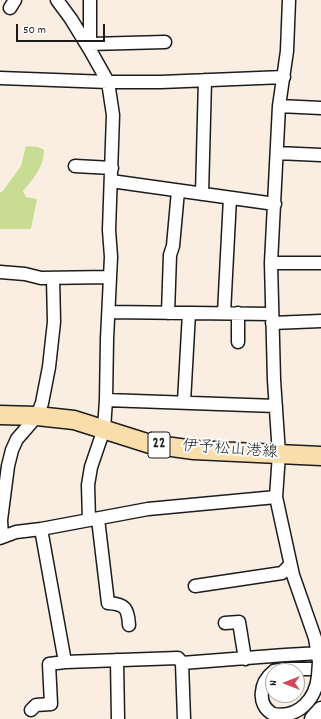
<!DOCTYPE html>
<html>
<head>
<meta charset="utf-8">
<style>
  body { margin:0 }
  #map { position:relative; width:321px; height:719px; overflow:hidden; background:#faeee2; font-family:Dekko,sans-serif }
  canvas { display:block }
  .north { position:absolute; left:265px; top:663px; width:40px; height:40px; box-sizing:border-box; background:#fff; border:1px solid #a4a4a4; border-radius:50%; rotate:270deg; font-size:11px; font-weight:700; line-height:16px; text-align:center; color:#1c1c1c }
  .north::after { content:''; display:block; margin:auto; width:14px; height:18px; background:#d1495b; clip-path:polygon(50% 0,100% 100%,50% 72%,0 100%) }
  .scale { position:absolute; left:16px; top:24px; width:89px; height:18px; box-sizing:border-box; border:2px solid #1c1c1c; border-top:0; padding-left:5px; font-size:12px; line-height:14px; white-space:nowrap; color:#1c1c1c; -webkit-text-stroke:3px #fff; paint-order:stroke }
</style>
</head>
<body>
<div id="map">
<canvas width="321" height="719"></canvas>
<div class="north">N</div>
<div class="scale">50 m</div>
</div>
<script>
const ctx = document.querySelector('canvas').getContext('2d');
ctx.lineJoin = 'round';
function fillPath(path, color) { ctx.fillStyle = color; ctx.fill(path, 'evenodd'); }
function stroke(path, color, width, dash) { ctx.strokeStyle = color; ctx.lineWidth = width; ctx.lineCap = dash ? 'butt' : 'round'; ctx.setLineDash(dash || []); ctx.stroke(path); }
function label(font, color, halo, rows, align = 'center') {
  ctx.font = font + ' Dekko,"Klee One",sans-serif'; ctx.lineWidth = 4; ctx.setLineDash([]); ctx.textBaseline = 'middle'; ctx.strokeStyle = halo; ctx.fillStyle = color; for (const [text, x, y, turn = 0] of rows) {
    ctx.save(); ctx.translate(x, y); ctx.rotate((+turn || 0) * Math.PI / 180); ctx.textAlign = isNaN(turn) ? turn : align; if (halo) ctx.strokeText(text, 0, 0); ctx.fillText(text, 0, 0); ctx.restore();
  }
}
fillPath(new Path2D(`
  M26,146L38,147L44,150C44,167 34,178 23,191L26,197L37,199L31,229H0V192H2L21,166Z`), '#c8dd93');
const street = new Path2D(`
  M57,0L71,19L90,50L108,82L113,115L109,230L111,257L107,339L106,400L104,429L91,467L88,485L89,520
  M90,0V49
  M289,0L287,51L279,106L271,263L274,380L279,454L276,497L293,575L315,638L319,662
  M10,8L15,0
  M90,44L165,42
  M0,78L108,82H161L284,77
  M279,106L321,108
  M277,153L321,155
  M75,166L112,168
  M111,181L275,204
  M202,194L205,80
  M271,263H321
  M0,272L25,274L41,278L110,277
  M109,312L272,314
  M168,313L170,255L173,246L178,191
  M224,313L230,198
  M238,313V342
  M272,323L321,321
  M106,400L276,406
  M184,402L189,313
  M98,519L108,603C125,604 128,608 129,625
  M41,529L65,662L178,658L182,663L184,719
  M2,537L1,520L8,466L12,450L17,439L37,416L42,403L49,367L54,322L53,278
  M0,538L16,532L41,529L148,509L276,497
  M195,586L282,573L290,565
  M225,623L239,622L245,659
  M117,660L118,719
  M182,663L285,655L321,653
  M274,671L285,669H321
  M273,672C260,682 256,705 273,714C299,719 316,698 318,676
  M31,710L36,705L51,704L49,664L65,662`);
const secondary = new Path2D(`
  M313,719L321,710`);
const primary = new Path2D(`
  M0,415L37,416L74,420L150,444L194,450L321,456`);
stroke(street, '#1c1c1c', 15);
stroke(secondary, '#1c1c1c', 19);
stroke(primary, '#1c1c1c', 21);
stroke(street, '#fff', 12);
stroke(secondary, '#fff', 16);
stroke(primary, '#f9deab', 18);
const streetBridge = new Path2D(`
  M318,676L319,662`);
stroke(streetBridge, '#1c1c1c', 15, []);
stroke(streetBridge, '#fff', 12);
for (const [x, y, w] of [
  [159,445,22]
]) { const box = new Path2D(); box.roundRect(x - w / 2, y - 13, w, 26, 3); ctx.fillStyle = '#fff'; ctx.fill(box); stroke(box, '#1c1c1c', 1); }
label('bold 15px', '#1c1c1c', null, [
  ["22",159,445]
]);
label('16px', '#1c1c1c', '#fff', [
  ["伊予松山港線",230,451,4]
]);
</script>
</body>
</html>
